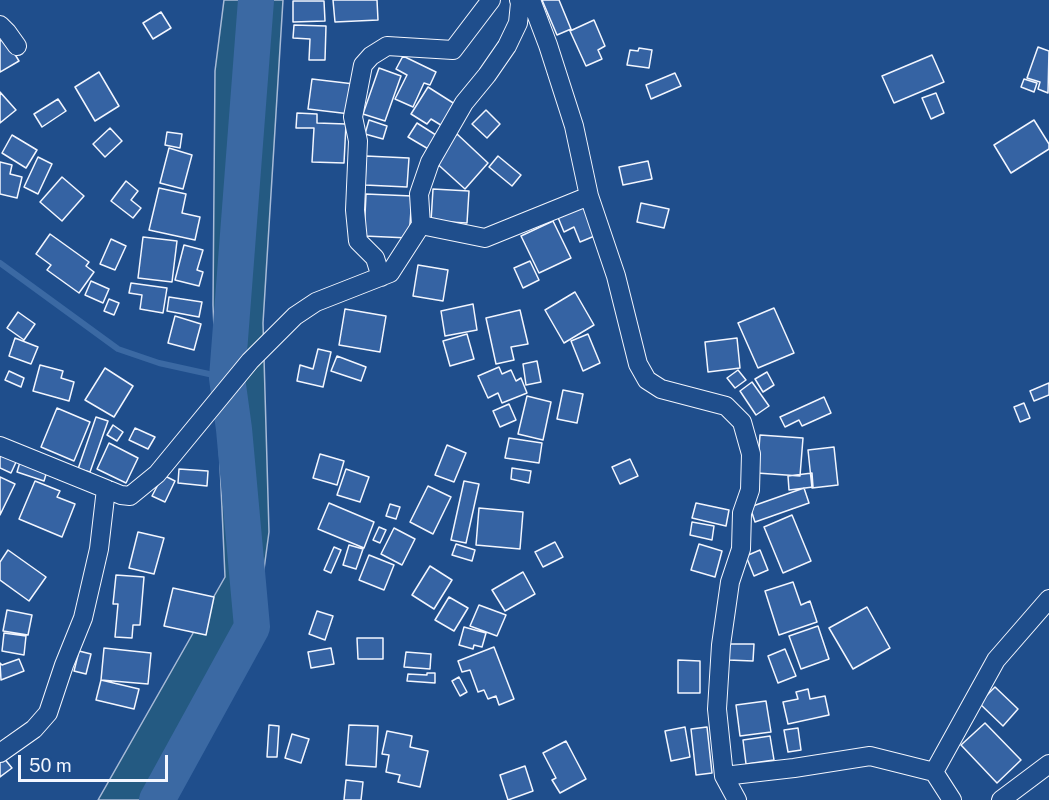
<!DOCTYPE html>
<html>
<head>
<meta charset="utf-8">
<style>
  body { margin:0 }
  #map { position:relative; width:1049px; height:800px; overflow:hidden; background:#1f4e8c; font-family:"Public Sans",sans-serif }
  canvas { display:block }
  .scale { position:absolute; left:18px; top:755px; width:150px; height:27px; box-sizing:border-box; border:3px solid #f2f6ff; border-top:0; padding-left:8px; font-size:18px; line-height:21px; white-space:nowrap; color:#f2f6ff; -webkit-text-stroke:4px #1f4e8c; paint-order:stroke }
</style>
</head>
<body>
<div id="map">
<canvas width="1049" height="800"></canvas>
<div class="scale">50 m</div>
</div>
<script>
const ctx = document.querySelector('canvas').getContext('2d');
ctx.lineJoin = 'round';
function fillPath(path, color) { ctx.fillStyle = color; ctx.fill(path, 'evenodd'); }
function stroke(path, color, width, dash) { ctx.strokeStyle = color; ctx.lineWidth = width; ctx.lineCap = dash ? 'butt' : 'round'; ctx.setLineDash(dash || []); ctx.stroke(path); }
const green = new Path2D(`
  M224,0H283L263,323L269,532L252,658L168,800H98L225,577L213,305L215,71Z`);
fillPath(green, '#245a82');
stroke(green, '#a8bbd7', 1.5);
stroke(new Path2D(`
  M0,263L118,349L159,363L227,378`), '#3b69a3', 6);
stroke(new Path2D(`
  M157,800L252,627L234,429L227,378L256,0`), '#3b69a3', 36);
const building = new Path2D(`
  M333,0H377L378,20L335,22Z
  M542,0H559L571,29L557,35Z
  M293,1H324L325,21L293,22Z
  M161,12L171,28L153,39L143,23Z
  M594,20L605,46L598,50L602,59L586,66L570,31Z
  M294,25L326,26L325,60H309L310,39L293,38Z
  M5,38L19,61L0,72V41Z
  M1038,47L1049,51L1048,93L1038,89L1040,82L1027,78Z
  M639,48L652,50L649,68L627,65L630,50L638,51Z
  M932,55L944,82L894,103L882,76Z
  M403,56L436,72L430,85L424,83L413,107L395,99L407,75L396,69Z
  M379,68L401,76L385,121L363,114Z
  M99,72L119,106L95,121L75,87Z
  M675,73L681,86L651,99L646,85Z
  M312,79L354,84L350,114L308,109Z
  M1024,79L1037,83L1034,92L1021,87Z
  M428,87L458,106L444,127L431,119L427,124L411,114Z
  M0,92L16,110L0,123Z
  M936,93L944,113L931,119L922,98Z
  M58,99L66,111L42,127L34,114Z
  M486,110L500,124L487,138L472,124Z
  M297,113L317,114V123L346,124L344,163L312,162L314,128H296Z
  M369,120L387,126L383,139L365,134Z
  M1034,120L1049,144V149L1011,173L994,145Z
  M417,123L439,137L430,150L408,137Z
  M110,128L122,141L105,157L93,144Z
  M167,132L182,134L180,148L165,145Z
  M457,134L488,163L465,189L433,160Z
  M12,135L37,150L26,168L2,153Z
  M169,148L192,155L183,189L160,183Z
  M366,156L409,158L407,187L365,185Z
  M498,156L521,175L512,186L489,167Z
  M38,157L52,164L38,194L24,187Z
  M648,161L652,179L623,185L619,167Z
  M0,162L12,165L10,174L22,177L17,198L0,194Z
  M62,177L84,196L62,221L40,202Z
  M126,181L138,191L131,200L141,208L133,218L111,201Z
  M159,188L186,194L182,213L200,217L195,240L149,230Z
  M433,189L469,191L467,223L431,221Z
  M366,194L412,196L409,238L364,236Z
  M583,203L597,235L580,242L574,227L564,232L557,215Z
  M641,203L669,209L664,228L637,222Z
  M553,221L571,258L539,273L521,236Z
  M50,234L89,262L86,266L94,272L79,293L47,270L51,265L36,254Z
  M143,237L177,241L172,282L138,278Z
  M111,239L126,246L115,270L100,264Z
  M184,245L203,250L197,270L203,272L199,286L175,280Z
  M530,261L539,280L523,288L514,268Z
  M418,265L448,270L443,301L413,296Z
  M91,281L109,289L103,303L85,295Z
  M131,283L167,288L163,313L140,309L142,295L129,293Z
  M575,292L594,325L564,343L545,310Z
  M169,297L202,302L199,317L167,311Z
  M109,299L119,303L114,315L104,311Z
  M473,304L477,330L445,336L441,311Z
  M774,308L794,353L758,368L738,323Z
  M345,309L386,316L380,352L339,345Z
  M520,310L528,344L511,347L514,360L496,364L486,318Z
  M18,312L35,324L24,340L7,328Z
  M175,316L201,324L194,350L168,343Z
  M467,334L474,359L450,366L443,341Z
  M588,334L600,363L583,371L571,341Z
  M15,338L38,347L31,364L9,356Z
  M737,338L740,368L708,372L705,342Z
  M318,349L331,352L323,387L297,381L300,365L313,369Z
  M337,356L366,367L361,381L331,371Z
  M537,361L541,382L526,385L523,364Z
  M40,365L63,371L61,378L74,382L69,401L33,391Z
  M499,367L502,374L511,370L516,381L521,378L527,393L502,403L498,393L488,398L478,376Z
  M105,368L133,386L114,417L85,400Z
  M738,370L746,380L735,388L727,378Z
  M9,371L24,378L21,387L5,380Z
  M767,372L774,385L763,392L755,379Z
  M752,382L769,406L756,415L740,391Z
  M1049,383V395L1034,401L1030,391Z
  M563,390L583,394L577,423L557,419Z
  M527,396L551,402L543,440L518,434Z
  M824,397L831,413L802,426L799,420L785,427L780,417Z
  M1024,403L1030,418L1020,422L1014,407Z
  M509,404L516,420L500,427L493,411Z
  M57,408L90,422L74,461L41,447Z
  M96,417L108,421L90,472L78,469Z
  M113,425L123,432L117,441L107,435Z
  M135,428L155,437L148,449L129,440Z
  M760,435L803,438L800,476L757,473Z
  M509,438L542,443L539,463L505,458Z
  M109,443L138,458L126,483L97,469Z
  M447,445L466,453L454,482L435,475Z
  M834,447L838,485L812,488L808,450Z
  M0,452L17,460L11,473L0,468Z
  M320,454L344,461L337,485L313,478Z
  M630,459L638,476L620,484L612,467Z
  M20,462L47,471L44,481L17,472Z
  M512,468L531,471L529,483L511,479Z
  M179,469L208,471L207,486L178,483Z
  M346,469L369,477L360,502L337,495Z
  M812,473L813,487L789,490L788,476Z
  M163,475L175,481L165,502L152,496Z
  M0,477L15,484L0,515Z
  M35,481L60,491L57,497L75,504L62,537L19,519Z
  M464,481L479,484L466,543L451,540Z
  M428,486L451,497L433,534L410,522Z
  M804,488L809,503L755,522L750,507Z
  M329,503L374,522L364,548L318,529Z
  M696,503L729,510L726,526L692,518Z
  M390,504L400,507L396,519L386,516Z
  M479,508L523,512L520,549L476,545Z
  M792,515L811,561L783,573L764,527Z
  M692,522L714,526L712,540L690,535Z
  M379,527L386,530L380,543L373,540Z
  M394,528L415,539L402,565L381,554Z
  M138,532L164,538L154,574L129,568Z
  M555,542L563,557L543,567L535,552Z
  M456,544L475,550L472,561L452,555Z
  M699,544L722,551L715,577L691,570Z
  M349,545L363,549L356,569L343,565Z
  M334,547L341,550L331,573L324,570Z
  M8,550L46,577L29,601L0,580V562Z
  M760,550L768,570L754,576L746,556Z
  M369,555L394,565L384,590L359,580Z
  M430,566L452,580L434,609L412,595Z
  M523,572L535,594L505,611L492,590Z
  M116,575L144,577L140,625H133L132,638L115,637L118,604H113Z
  M793,582L801,605L810,601L817,622L779,635L765,591Z
  M173,588L214,597L206,635L164,626Z
  M449,597L468,608L454,631L435,620Z
  M479,605L506,615L497,636L470,626Z
  M867,607L890,648L853,669L829,628Z
  M7,610L32,615L28,635L3,631Z
  M317,611L333,616L325,640L309,634Z
  M818,626L829,659L801,669L789,636Z
  M464,627L486,633L482,647L474,645L473,649L459,645Z
  M4,633L26,636L24,655L2,651Z
  M357,638H383V659H358Z
  M728,644H754L753,661L728,660Z
  M494,647L514,699L499,705L496,696L488,699L484,690L478,692L470,670L462,672L458,661Z
  M104,648L151,653L148,684L101,680Z
  M331,648L334,664L311,668L308,652Z
  M785,649L796,676L778,683L768,656Z
  M79,651L91,654L86,674L74,671Z
  M406,652L431,654L430,669L404,667Z
  M19,659L24,671L1,680L0,663L2,665Z
  M678,660L700,661V693H678Z
  M427,673H435V683L407,681L408,674L427,675Z
  M459,677L467,692L460,696L452,681Z
  M101,680L139,689L134,709L96,700Z
  M995,687L1018,709L1003,726L979,703Z
  M808,689L810,699L825,696L829,715L788,724L783,702L798,699L796,692Z
  M766,701L771,732L740,736L736,705Z
  M985,723L1021,760L997,783L961,745Z
  M269,725L279,726L277,757H267Z
  M349,725L378,726L376,767L346,765Z
  M685,727L690,757L671,761L665,731Z
  M707,727L712,773L696,775L691,729Z
  M798,728L801,750L788,752L784,730Z
  M387,731L412,736L410,747L428,751L420,787L398,782L400,775L386,772L389,755L382,754Z
  M292,734L309,739L301,763L285,758Z
  M770,736L774,760L746,764L743,740Z
  M566,741L586,779L560,793L552,780L556,778L543,753Z
  M3,757L12,768L0,777V760Z
  M525,766L533,791L508,800L500,775Z
  M346,780L363,782L361,800H344Z`);
fillPath(building, '#3563a3');
stroke(building, '#f2f6ff', 1.5);
const street = new Path2D(`
  M531,0L548,45L574,126L589,196
  M0,25L7,32L17,46
  M421,225L419,194L430,162L464,103L487,75L507,46L518,23L520,3L519,0
  M381,277L375,258L358,241L355,210L358,141L353,117L363,65L371,56L387,46L453,50L491,0
  M0,446L121,495L130,496L157,474L250,361L295,316L316,302L390,273L421,225L485,238L589,196L616,276L638,364L647,380L661,389L726,406L742,422L751,454L750,490L742,513L741,549L730,582L721,645L717,709L724,776L737,800
  M0,753L34,729L48,713L64,665L83,618L99,549L106,489
  M934,772L996,660L1049,599
  M724,776L794,768L870,756L934,772L952,800
  M1001,800L1049,764`);
stroke(street, '#f2f6ff', 20);
stroke(street, '#1f4e8c', 18);
</script>
</body>
</html>
